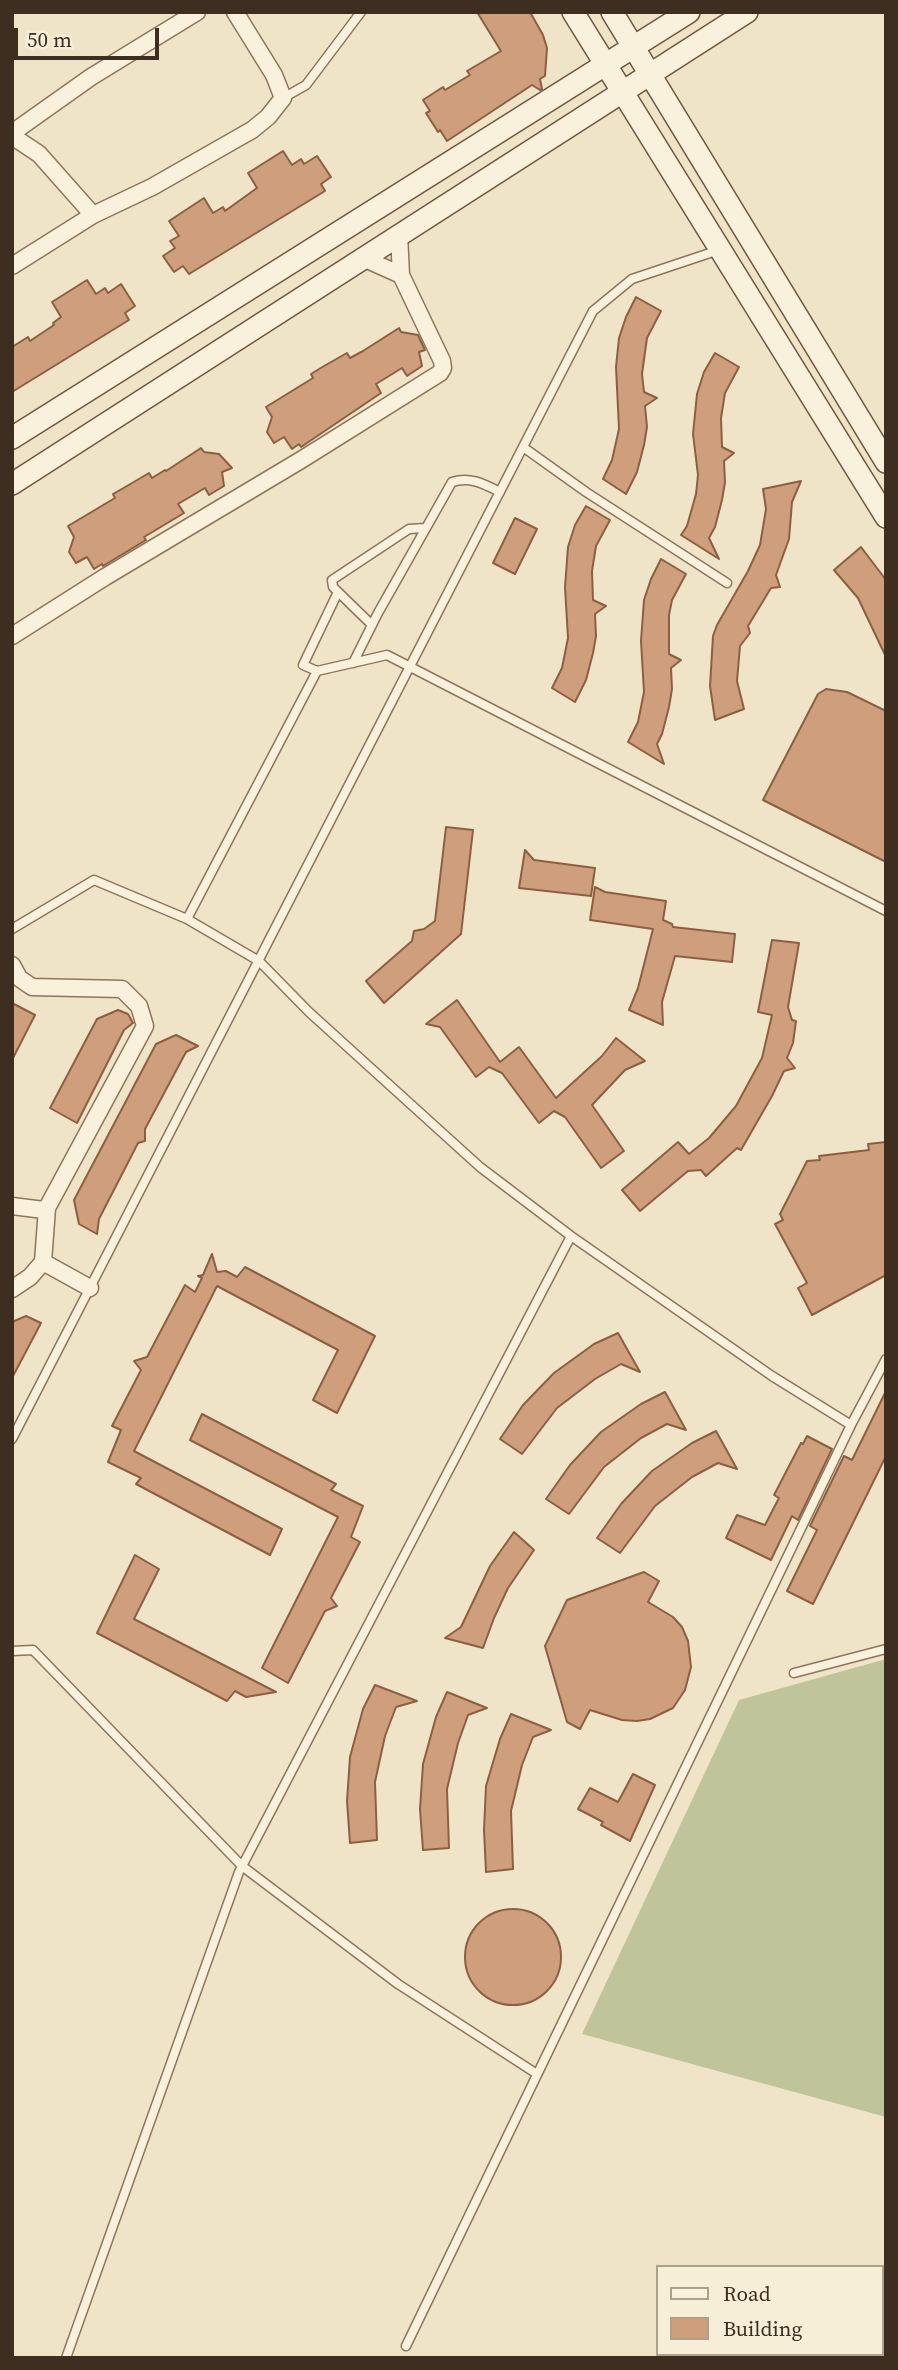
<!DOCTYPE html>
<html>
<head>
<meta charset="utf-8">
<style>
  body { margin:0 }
  #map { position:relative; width:898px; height:2370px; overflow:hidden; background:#f0e4c8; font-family:"Source Serif 4",serif }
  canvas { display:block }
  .frame { position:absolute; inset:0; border:14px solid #3d2e20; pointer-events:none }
  .legend { position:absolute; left:656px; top:2265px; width:228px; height:91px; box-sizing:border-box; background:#f7eed8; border:2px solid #ada18e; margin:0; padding:9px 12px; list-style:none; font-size:21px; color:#3d2e20 }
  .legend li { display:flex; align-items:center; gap:14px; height:35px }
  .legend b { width:35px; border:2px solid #ada18e }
  .scale { position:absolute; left:14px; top:28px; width:145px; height:32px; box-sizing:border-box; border:4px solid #3d2e20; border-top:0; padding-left:9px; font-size:21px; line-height:24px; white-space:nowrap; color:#3d2e20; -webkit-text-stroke:5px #f7eed8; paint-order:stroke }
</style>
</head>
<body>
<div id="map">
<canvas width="898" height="2370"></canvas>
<div class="frame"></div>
<ul class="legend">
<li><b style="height:9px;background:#faf1dc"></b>Road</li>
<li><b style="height:19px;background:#cf9f7d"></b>Building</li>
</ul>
<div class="scale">50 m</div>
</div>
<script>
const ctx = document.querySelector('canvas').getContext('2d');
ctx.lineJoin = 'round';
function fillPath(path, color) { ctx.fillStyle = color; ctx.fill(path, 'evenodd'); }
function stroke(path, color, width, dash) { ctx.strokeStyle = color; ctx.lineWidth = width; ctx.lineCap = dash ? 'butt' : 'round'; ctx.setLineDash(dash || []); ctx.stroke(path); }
fillPath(new Path2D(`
  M886,1659V2117L582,2034L739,1700Z`), '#bfc49a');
const building = new Path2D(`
  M477,12H530L543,35L547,48L545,76L540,79L542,89L540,90L532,85L447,141L440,130L438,132L426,113L430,111L423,100L443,87L445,90L470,75L467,71L501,51Z
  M283,151L292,165L301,159L304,164L317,156L331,177L321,184L325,191L189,274L183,266L174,272L163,256L175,248L170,241L179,236L169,221L204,198L213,213L223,207L225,211L257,188L248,173Z
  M87,280L96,294L105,288L108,293L121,284L135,306L125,313L129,320L12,392V347L28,337L30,341L54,325L53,323L61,317L52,302Z
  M636,297L661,311L647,338L642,374L644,392L657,398L645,406L647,427L644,445L637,472L626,494L603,479L612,460L619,429L616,367L619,338L626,317Z
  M399,328L401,332L418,335L425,350L419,352L422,366L407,376L402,368L376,384L381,393L301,447L299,444L292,449L284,437L274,443L267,432L272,417L266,407L313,378L311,374L324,366L347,353L350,358L363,351Z
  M715,353L739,367L725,393L721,418L722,447L734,453L724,461L725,482L722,500L715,527L709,538L719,559L681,535L687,526L696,494L698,475L693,434L697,394L704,372Z
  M201,448L204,452L219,454L232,468L222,472L224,486L209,495L205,488L178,504L184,513L144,537L146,540L103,566L102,564L94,569L87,557L76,563L69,552L74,537L68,526L115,498L113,494L127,486L149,473L152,478L165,470L166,471Z
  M801,481L792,502L789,539L776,575L780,587L771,588L748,626L750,633L740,646L737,681L744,709L715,720L710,686L713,636L717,625L748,571L760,545L766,509L763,489Z
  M586,506L610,520L596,546L592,571L593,600L606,606L595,614L596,636L593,653L586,680L575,702L552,688L562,668L568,638L565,587L568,547L575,525Z
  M515,518L537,529L515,574L493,563Z
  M861,547L886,580V657L858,598L834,570Z
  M661,559L686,574L672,600L669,615V654L681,660L671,668L672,689L669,707L662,734L657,744L664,764L628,742L638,722L644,692L641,641L644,600L651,579Z
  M826,689L847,692L886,711V862L763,800L818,694Z
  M446,827L473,830L461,934L384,1003L366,981L412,941L414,931L424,929L435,921Z
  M525,850L534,860L595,868L591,896L519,888Z
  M595,887L605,892L666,901L663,920L672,924L673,927L735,934L732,962L675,956L662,1002L663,1025L629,1010L638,988L653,929L590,920Z
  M772,940L799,943L788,1007L792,1020L796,1021L793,1043L787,1058L795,1068L784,1071L772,1096L741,1150L737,1148L706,1176L701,1170L688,1171L640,1211L622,1190L678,1142L689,1154L709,1138L736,1106L762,1058L772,1015L758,1012Z
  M457,1000L500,1062L519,1047L556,1098L602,1056L616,1038L645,1061L625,1070L592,1105L624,1151L601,1168L565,1117L554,1111L539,1123L502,1073L489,1067L476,1077L440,1027L426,1024Z
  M12,1003L35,1015L12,1060Z
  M118,1010L128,1014L133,1023L124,1030L77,1123L50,1108L97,1019Z
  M176,1035L198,1046L186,1052L145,1129V1141L138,1143L99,1219L97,1234L79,1224L74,1200L156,1044Z
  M886,1142V1275L812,1315L798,1288L807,1283L775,1224L783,1220L780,1214L807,1161L820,1160L819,1156L869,1150L868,1144Z
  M212,1254L217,1272L226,1271L237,1277L245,1267L375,1336L337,1413L313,1400L338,1350L217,1286L134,1451L282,1529L270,1555L136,1484L141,1478L108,1462L121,1430L112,1426L141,1370L134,1361L147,1357L185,1285L195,1292L202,1278L198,1276L203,1275Z
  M26,1316L41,1323L12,1378V1322Z
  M618,1333L640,1372L621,1364L595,1379L557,1408L522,1454L500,1439L523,1405L554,1373L594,1344Z
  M886,1391V1456L813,1604L787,1591L817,1530L810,1526L844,1456L852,1460Z
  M665,1392L686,1430L667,1424L641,1438L604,1467L569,1514L546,1499L570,1465L601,1432L641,1404Z
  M202,1414L336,1484L331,1490L363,1506L351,1537L360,1542L331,1598L337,1606L325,1611L288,1683L262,1668L338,1517L190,1440Z
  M716,1431L737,1469L718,1463L692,1477L655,1506L620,1553L597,1538L621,1504L652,1471L692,1443Z
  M807,1436L832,1449L798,1520L792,1516L771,1560L726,1538L737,1515L765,1525L779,1498L774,1495L801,1443L803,1444Z
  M514,1532L534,1550L508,1588L494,1618L483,1648L445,1638L461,1627L490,1566Z
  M135,1555L159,1569L134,1619L276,1692L246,1697L235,1691L227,1701L97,1633Z
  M644,1572L659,1581L648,1602L673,1617L682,1627L688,1641L691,1667L685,1690L673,1708L650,1719L637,1721L622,1720L590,1710L580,1729L567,1722L545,1646L567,1600Z
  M375,1685L417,1701L396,1707L385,1736L375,1782L377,1840L350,1843L347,1801L350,1757L363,1709Z
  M447,1692L487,1708L468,1715L458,1743L447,1789L449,1848L423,1850L420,1809L423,1764L436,1717Z
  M511,1714L551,1730L533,1737L522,1765L511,1811L513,1869L486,1872L484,1830L486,1786L500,1739Z
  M633,1774L655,1785L630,1841L601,1825L603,1822L578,1809L590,1788L618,1802Z
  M465 1957a48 48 0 1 1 96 0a48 48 0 1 1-96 0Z`);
fillPath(building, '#cf9f7d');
stroke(building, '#8d5f41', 2);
const service = new Path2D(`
  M283,98L306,85L361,12
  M523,447L586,492L727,583
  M372,625L333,587L332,580L409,529L425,528
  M353,663L378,613L452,482C470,476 484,484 500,492
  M317,671L303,665L338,592
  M187,919L317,671L387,655L886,911
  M12,929L94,880L187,919L259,961L309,1012L480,1167L571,1236L772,1376L851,1425
  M12,1439L593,311L632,279L719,250
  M12,1651L33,1650L242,1866L398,1984L537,2074
  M794,1673L886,1649
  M406,2346L851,1425L886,1359
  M66,2358L239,1872L571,1236`);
const minor = new Path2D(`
  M12,133L91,77L197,12
  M12,136L39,154L93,215
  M363,258L401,275
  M12,266L93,215L152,187L252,130L268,117L283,98L274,75L235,12
  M12,636L105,577L301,460L440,373L443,368L442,361L401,275L399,235
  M12,965L19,978L32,987L122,989L139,1006L145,1026L47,1208L43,1262L30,1277L12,1289
  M12,1206L44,1210L47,1208
  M43,1262L90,1288`);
const secondary = new Path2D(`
  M573,12L886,517
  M612,12L886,462
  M12,438L689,12
  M12,484L747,12`);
stroke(service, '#8d765c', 11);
stroke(minor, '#8d765c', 19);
stroke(secondary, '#6f573f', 24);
stroke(service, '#faf1dc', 8);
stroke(minor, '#faf1dc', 16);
stroke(secondary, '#faf1dc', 21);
</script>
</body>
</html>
